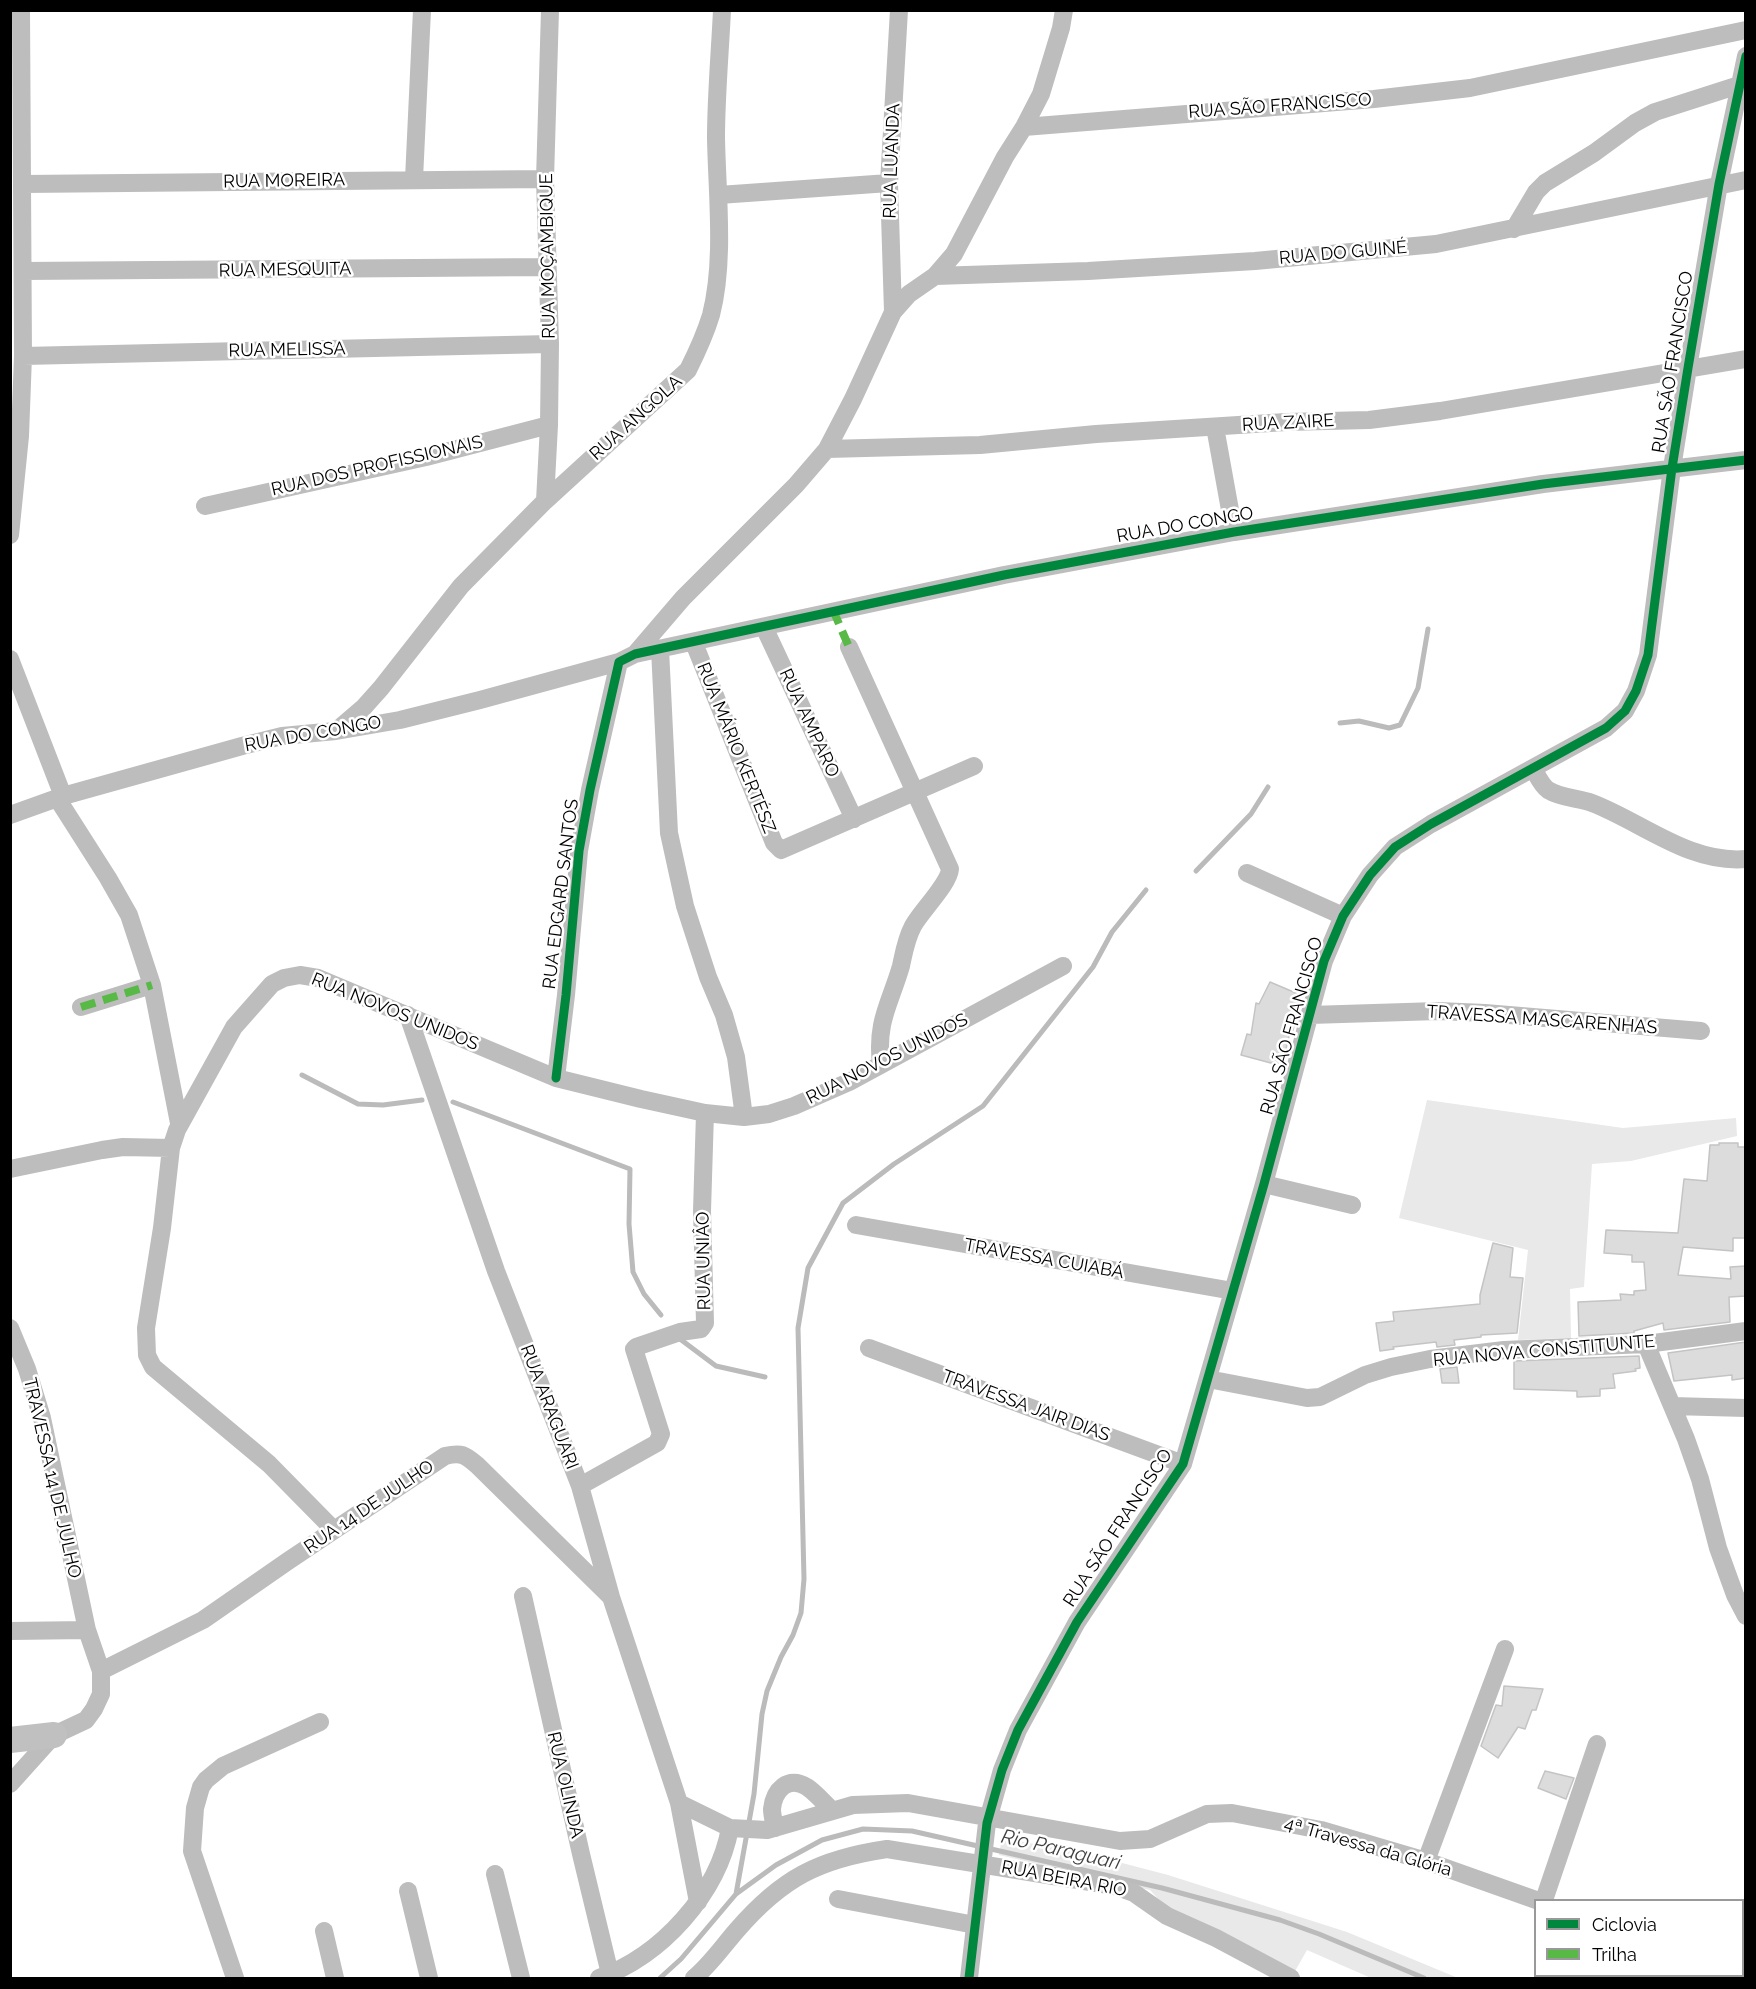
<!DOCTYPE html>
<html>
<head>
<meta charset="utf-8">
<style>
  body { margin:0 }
  #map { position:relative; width:1756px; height:1989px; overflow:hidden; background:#fff; font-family:Raleway,sans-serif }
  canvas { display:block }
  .frame { position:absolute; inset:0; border:12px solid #000; pointer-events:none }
  .legend { position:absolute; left:1534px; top:1899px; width:210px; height:78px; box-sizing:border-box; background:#fff; border:2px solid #999; margin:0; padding:8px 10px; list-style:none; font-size:18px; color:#000 }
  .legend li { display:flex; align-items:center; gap:12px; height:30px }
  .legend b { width:30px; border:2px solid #999 }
</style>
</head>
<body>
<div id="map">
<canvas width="1756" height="1989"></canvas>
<div class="frame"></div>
<ul class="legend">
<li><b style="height:8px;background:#00873e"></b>Ciclovia</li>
<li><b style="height:8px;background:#58b947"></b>Trilha</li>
</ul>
</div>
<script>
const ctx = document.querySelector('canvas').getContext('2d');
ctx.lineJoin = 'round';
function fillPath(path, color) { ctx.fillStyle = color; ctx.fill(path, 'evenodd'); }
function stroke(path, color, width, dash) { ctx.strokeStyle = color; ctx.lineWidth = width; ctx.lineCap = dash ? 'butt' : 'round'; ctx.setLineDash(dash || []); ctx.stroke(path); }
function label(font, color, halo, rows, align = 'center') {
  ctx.font = font + ' Raleway,sans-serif'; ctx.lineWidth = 5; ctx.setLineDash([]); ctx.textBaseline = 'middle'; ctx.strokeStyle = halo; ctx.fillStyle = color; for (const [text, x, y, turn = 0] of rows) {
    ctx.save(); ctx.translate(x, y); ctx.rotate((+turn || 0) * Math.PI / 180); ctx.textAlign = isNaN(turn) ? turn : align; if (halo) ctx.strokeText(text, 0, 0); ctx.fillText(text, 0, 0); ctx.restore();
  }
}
fillPath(new Path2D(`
  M1427,1100L1623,1128L1736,1118L1737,1136L1631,1161L1592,1164L1584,1287L1570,1289L1571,1338L1518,1340L1528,1250L1399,1218Z
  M1002,1838L1084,1853L1168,1875L1347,1932L1458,1978H1371L1307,1950L1294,1973L1170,1912L1150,1890L999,1855Z`), '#e9e9e9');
stroke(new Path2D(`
  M1340,723L1359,721L1389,728L1400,725L1418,688L1428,629
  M1196,871L1251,814L1268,787
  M302,1075L358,1104L383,1105L422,1100
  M453,1102L630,1169L629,1224L633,1272L644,1294L661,1315
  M680,1339L716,1366L765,1377
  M736,1894L754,1794L762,1714L767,1691L781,1657L793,1635L801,1613L804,1579L798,1328L808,1268L843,1203L894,1164L983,1106L1093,967L1112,932L1146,890
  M660,1978L681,1959L736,1894L776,1865L822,1840L863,1829L912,1831L1162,1888L1280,1920L1319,1934L1424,1978`), '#bbb', 5);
const building = new Path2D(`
  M1270,982L1303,996L1294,1015L1297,1016L1292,1033L1290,1032L1282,1066L1241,1055L1247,1034L1251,1035L1256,1003L1259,1004Z
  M1719,1143H1738V1147H1746V1238H1733V1251L1683,1247L1678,1275L1731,1279L1730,1267L1746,1266V1296L1729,1297L1730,1322L1664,1330L1663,1323L1634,1331V1333L1579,1336L1578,1302L1621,1300L1620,1294L1634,1295V1291L1646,1290L1644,1262H1632V1255L1604,1253L1606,1230L1678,1233L1684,1179L1707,1181L1710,1145H1719Z
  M1493,1243L1513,1248L1510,1277L1523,1278L1517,1333L1481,1335V1337L1454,1340L1455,1345L1437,1347L1436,1342L1393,1347L1394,1349L1380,1351L1376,1323L1394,1321L1393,1312L1480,1304V1295Z
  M1746,1342V1378L1732,1380V1375L1674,1381L1668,1353Z
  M1639,1356L1640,1368L1635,1369L1636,1371L1613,1374L1615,1388L1600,1389V1396L1577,1397V1391L1514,1389V1361Z
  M1457,1367L1459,1383H1442L1440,1369Z
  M1504,1686L1543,1689L1536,1710H1532L1525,1729L1518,1727L1498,1758L1481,1746L1496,1705L1502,1706Z
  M1545,1771L1574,1778L1566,1799L1538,1788Z`);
fillPath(building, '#dcdcdc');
stroke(building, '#c4c4c4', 1.5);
stroke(new Path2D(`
  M1024,127L1374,99L1470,88L1746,30
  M414,179L422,10
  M23,184L545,179
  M719,195L889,183
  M1514,229L1536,192L1545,183L1594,153L1635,123L1655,112L1739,85
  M23,271L547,267
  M935,276L1088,271L1255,261L1436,244L1746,180
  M893,312L889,183L899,10
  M23,356L550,344
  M1215,427L1234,532
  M827,449L980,445L1096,434L1286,422L1369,420L1440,411L1746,359
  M545,501L549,425L550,344L545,179L550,10
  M205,506L426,457L549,425
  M10,535L20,436L23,356L21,10
  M764,627L854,819
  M694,643L774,843L781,850L974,766
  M849,647L950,869C949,884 921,911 913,926C906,939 904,952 901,966C890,1004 876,1021 881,1064
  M660,649L669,833L685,906L708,977L724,1015L736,1057L744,1117
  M635,654L683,598L796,485L827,449L853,399L893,312L909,294L935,276L954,254L1005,157L1024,127L1041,94L1061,28L1064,10
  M10,659L63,796
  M336,731L364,707L381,688L461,586L545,501L688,370C697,352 705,335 711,315C725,261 717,194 716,138C716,96 720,53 722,10
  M1533,768C1537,775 1541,785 1548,790C1561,798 1578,798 1592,803C1642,822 1689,864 1746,859
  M57,798L108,878L129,915L152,985L179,1123
  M10,815L63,796L242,746L282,736L336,731L400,720L480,700L619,662
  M1247,873L1343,916
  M81,1007L152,985
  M408,1015L496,1271L580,1486L611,1597L679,1803L698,1902
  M1310,1015L1438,1011L1485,1013L1701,1031
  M556,1078L566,995L579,851L590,790L619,662L635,654L1004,575L1234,532L1543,484L1746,460
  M10,1169L102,1150L123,1147L171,1148
  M1264,1184L1352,1205
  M856,1225L1233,1291
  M10,1328L27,1369L42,1418L87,1630L101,1671V1694L94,1709L86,1720L54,1735L10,1784
  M1646,1344L1686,1439L1700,1479L1718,1548L1735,1595L1746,1616
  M869,1348L1183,1464
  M1208,1379L1307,1398L1320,1397L1365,1375L1391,1367L1430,1359L1504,1350L1646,1344L1746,1331
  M1672,1406L1746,1408
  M580,1486L657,1443L661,1434L634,1349L636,1347L680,1332L701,1329L705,1323L702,1211L705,1113
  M334,1530L269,1464L153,1367L147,1355L146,1328L162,1228L171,1148L177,1130L234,1027L272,984L284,978L300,975L318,978L556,1078L641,1099L705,1113L744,1117L769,1114L794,1106L849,1082L1063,966
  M523,1596L581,1854L610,1974
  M10,1631L87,1630
  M101,1671L203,1620L288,1561L445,1456C462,1452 465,1455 477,1465L610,1596
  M679,1803L730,1828L767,1830L853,1805L908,1803L1120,1841L1150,1839L1207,1814L1232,1813L1321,1830L1426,1861L1536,1900
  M775,1828C774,1822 772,1815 772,1809C774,1790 788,1775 807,1787C816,1793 824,1803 832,1810
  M1426,1861L1505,1649
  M495,1874L521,1978
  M408,1891L429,1978
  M838,1899L975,1925
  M1544,1900L1597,1744
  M324,1931L335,1978
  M1733,1976L1739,1978
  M235,1978L192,1851L195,1808L201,1787L206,1780L223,1766L320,1722
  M599,1978C661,1956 718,1894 730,1828
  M694,1978C710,1965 723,1946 737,1930C782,1878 819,1859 887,1849L1115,1886L1134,1893L1167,1916L1216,1938L1291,1978
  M969,1978L987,1823L1002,1770L1018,1730L1077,1622L1183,1464L1264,1184L1324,961L1343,916L1370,875L1395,847L1431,824L1606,728L1625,711L1636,691L1648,655L1672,468L1688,368L1719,184L1746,56`), '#bdbdbd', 18);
stroke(new Path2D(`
  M10,1740L54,1735`), '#c0c0c0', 26);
stroke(new Path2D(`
  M833,610L849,647
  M81,1007L152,985`), '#58b947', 8, [15, 8]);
stroke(new Path2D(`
  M556,1078L566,995L579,851L590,790L619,662L635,654L1004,575L1234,532L1543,484L1746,460
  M969,1978L987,1823L1002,1770L1018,1730L1077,1622L1183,1464L1264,1184L1324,961L1343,916L1370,875L1395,847L1431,824L1606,728L1625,711L1636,691L1648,655L1672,468L1688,368L1719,184L1746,56`), '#00873e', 9);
label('18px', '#000', '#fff', [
  ["RUA SÃO FRANCISCO",1280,106,-4],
  ["RUA LUANDA",892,161,-88],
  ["RUA MOREIRA",284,181,-1],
  ["RUA DO GUINÉ",1343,253,-5],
  ["RUA MOÇAMBIQUE",548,256,-91],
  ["RUA MESQUITA",285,270,-1],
  ["RUA MELISSA",287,350,-1],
  ["RUA SÃO FRANCISCO",1673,362,-81],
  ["RUA ANGOLA",636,418,-42],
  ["RUA ZAIRE",1288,423,-3],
  ["RUA DOS PROFISSIONAIS",377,466,-13],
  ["RUA DO CONGO",1185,525,-10],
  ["RUA AMPARO",809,723,65],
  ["RUA DO CONGO",313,734,-10],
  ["RUA MÁRIO KERTÉSZ",736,748,68],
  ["RUA EDGARD SANTOS",561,894,-83],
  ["RUA NOVOS UNIDOS",395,1012,22],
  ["TRAVESSA MASCARENHAS",1542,1020,4],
  ["RUA SÃO FRANCISCO",1292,1026,-74],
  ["RUA NOVOS UNIDOS",887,1059,-27],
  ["TRAVESSA CUIABÁ",1044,1259,10],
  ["RUA UNIÂO",704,1261,-91],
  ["RUA NOVA CONSTITUNTE",1544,1351,-5],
  ["TRAVESSA JAIR DIAS",1026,1406,20],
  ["RUA ARAGUARI",549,1407,69],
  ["TRAVESSA 14 DE JULHO",52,1478,77],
  ["RUA 14 DE JULHO",369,1507,-34],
  ["RUA SÃO FRANCISCO",1118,1528,-57],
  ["RUA OLINDA",565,1785,77],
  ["4ª Travessa da Glória",1368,1847,16],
  ["RUA BEIRA RIO",1064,1879,11]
]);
label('italic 20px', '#3f3f3f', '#fff', [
  ["Rio Paraguari",1061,1850,13]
]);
</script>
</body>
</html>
